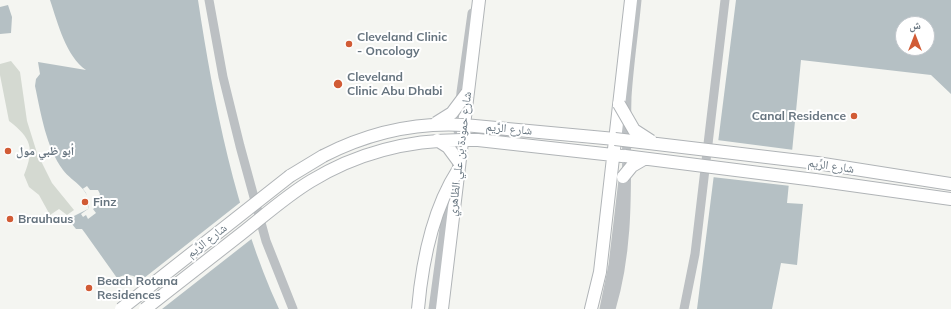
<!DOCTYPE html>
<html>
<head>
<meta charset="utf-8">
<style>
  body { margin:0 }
  #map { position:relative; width:951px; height:309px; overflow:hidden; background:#f4f5f1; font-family:Mulish,"Noto Naskh Arabic",sans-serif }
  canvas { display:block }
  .north { position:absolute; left:895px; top:16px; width:40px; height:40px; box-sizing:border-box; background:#fff; border:1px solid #c2c7cc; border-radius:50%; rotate:0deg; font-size:11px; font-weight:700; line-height:16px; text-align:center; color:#66747f }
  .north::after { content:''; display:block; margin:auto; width:14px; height:18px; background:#d15b35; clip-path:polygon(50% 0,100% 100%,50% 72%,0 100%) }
</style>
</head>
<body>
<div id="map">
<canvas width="951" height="309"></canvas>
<div class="north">ش</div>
</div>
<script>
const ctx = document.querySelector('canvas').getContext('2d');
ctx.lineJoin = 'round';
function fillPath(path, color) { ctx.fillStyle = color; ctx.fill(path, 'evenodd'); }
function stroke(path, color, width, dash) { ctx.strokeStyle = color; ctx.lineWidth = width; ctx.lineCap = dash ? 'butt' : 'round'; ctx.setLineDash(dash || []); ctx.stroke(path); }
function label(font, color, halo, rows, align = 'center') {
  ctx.font = font + ' Mulish,"Noto Naskh Arabic",sans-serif'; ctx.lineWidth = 4; ctx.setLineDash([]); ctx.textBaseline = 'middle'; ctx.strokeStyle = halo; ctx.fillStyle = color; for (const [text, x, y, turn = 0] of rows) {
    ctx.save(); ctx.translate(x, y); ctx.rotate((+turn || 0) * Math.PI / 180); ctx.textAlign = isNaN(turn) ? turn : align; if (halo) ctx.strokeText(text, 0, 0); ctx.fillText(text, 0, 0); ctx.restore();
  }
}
fillPath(new Path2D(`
  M11,61L20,72L27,121L37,153L52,183L74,210L67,215L59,209L50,215L39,195L29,187L24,175C35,148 31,138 9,121L0,75V64Z`), '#d4d9d1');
fillPath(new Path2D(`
  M50,0H198C214,105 235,212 279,309H152L147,286C137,277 130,271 117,278L85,233L82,229H76L68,219L88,209C94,191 72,182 63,170C46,147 41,114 35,86L36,79L40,74L38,62L86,70C66,56 58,24 50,0Z
  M736,0H951V94L931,75L801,60L787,203L803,204L797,265L781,263L772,309H697ZM903,24H927V48H903Z
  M8,5L12,17L11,33L0,34V7Z`), '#b5c0c4');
fillPath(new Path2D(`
  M717,140L794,150L791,186L712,177Z
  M87,186L90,190H98L100,194L97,200L100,204L93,209L96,213L88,219L86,215L83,217L81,214L88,209L89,206L86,193L83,189L81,190Z
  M242,201L254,237L162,309H150L146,287L139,282Z`), '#f4f5f1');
const major = new Path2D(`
  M464,125L615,139
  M462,140H478L622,156
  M817,163L951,184
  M290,176L323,156
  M815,180L951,199
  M442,309L479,0
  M591,309L600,272L631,0`);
stroke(major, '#b0b4b7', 14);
stroke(new Path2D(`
  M209,0L223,77L240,146L266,241L293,309
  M458,131L461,92L472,13
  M433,309L449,192
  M604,309L613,265L623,180
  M611,309C632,239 625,169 627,97C629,65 634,32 637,0
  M684,309L695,254L725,0`), '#bcc0c3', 9);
stroke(major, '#fff', 12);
const majorBridge = new Path2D(`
  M619,104L634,130L651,141
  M436,123L452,113L467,93
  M615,139L817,163
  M437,140L448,147L459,162
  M323,156C368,133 413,122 464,125
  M625,156L815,180
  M623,177L632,166L644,159
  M121,309L290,176
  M145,309C177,284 209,259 241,234C264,216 286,196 311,181C357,153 409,140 462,140
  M418,309C422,263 433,209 458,170`);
stroke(majorBridge, '#b0b4b7', 14, []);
stroke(majorBridge, '#fff', 12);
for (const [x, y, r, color] of [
  [349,44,4,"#d15b35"],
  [338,84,5,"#d15b35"],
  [854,116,4,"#d15b35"],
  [8,151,4,"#d15b35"],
  [85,202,4,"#d15b35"],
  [10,219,4,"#d15b35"],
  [89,288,4,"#d15b35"]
]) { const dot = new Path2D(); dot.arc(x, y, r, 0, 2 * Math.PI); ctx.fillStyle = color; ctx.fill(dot); stroke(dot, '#fff', 1.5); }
label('bold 12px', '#66747f', '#fff', [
  ["Cleveland Clinic",357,37],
  ["- Oncology",357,51],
  ["Cleveland",347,77],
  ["Clinic Abu Dhabi",347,91],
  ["Canal Residence",846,116,"right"],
  ["أبو ظبي مول",16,151],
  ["Finz",93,202],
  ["Brauhaus",18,219],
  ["Beach Rotana",97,281],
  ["Residences",97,295]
], 'left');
label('12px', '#66747f', '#fff', [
  ["شارع الرِّيم",509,129,5],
  ["شارع حمودة بن علي الظاهري",460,154,-83],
  ["شارع الرِّيم",831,166,8],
  ["شارع الرِّيم",207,241,-38]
]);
</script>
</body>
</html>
